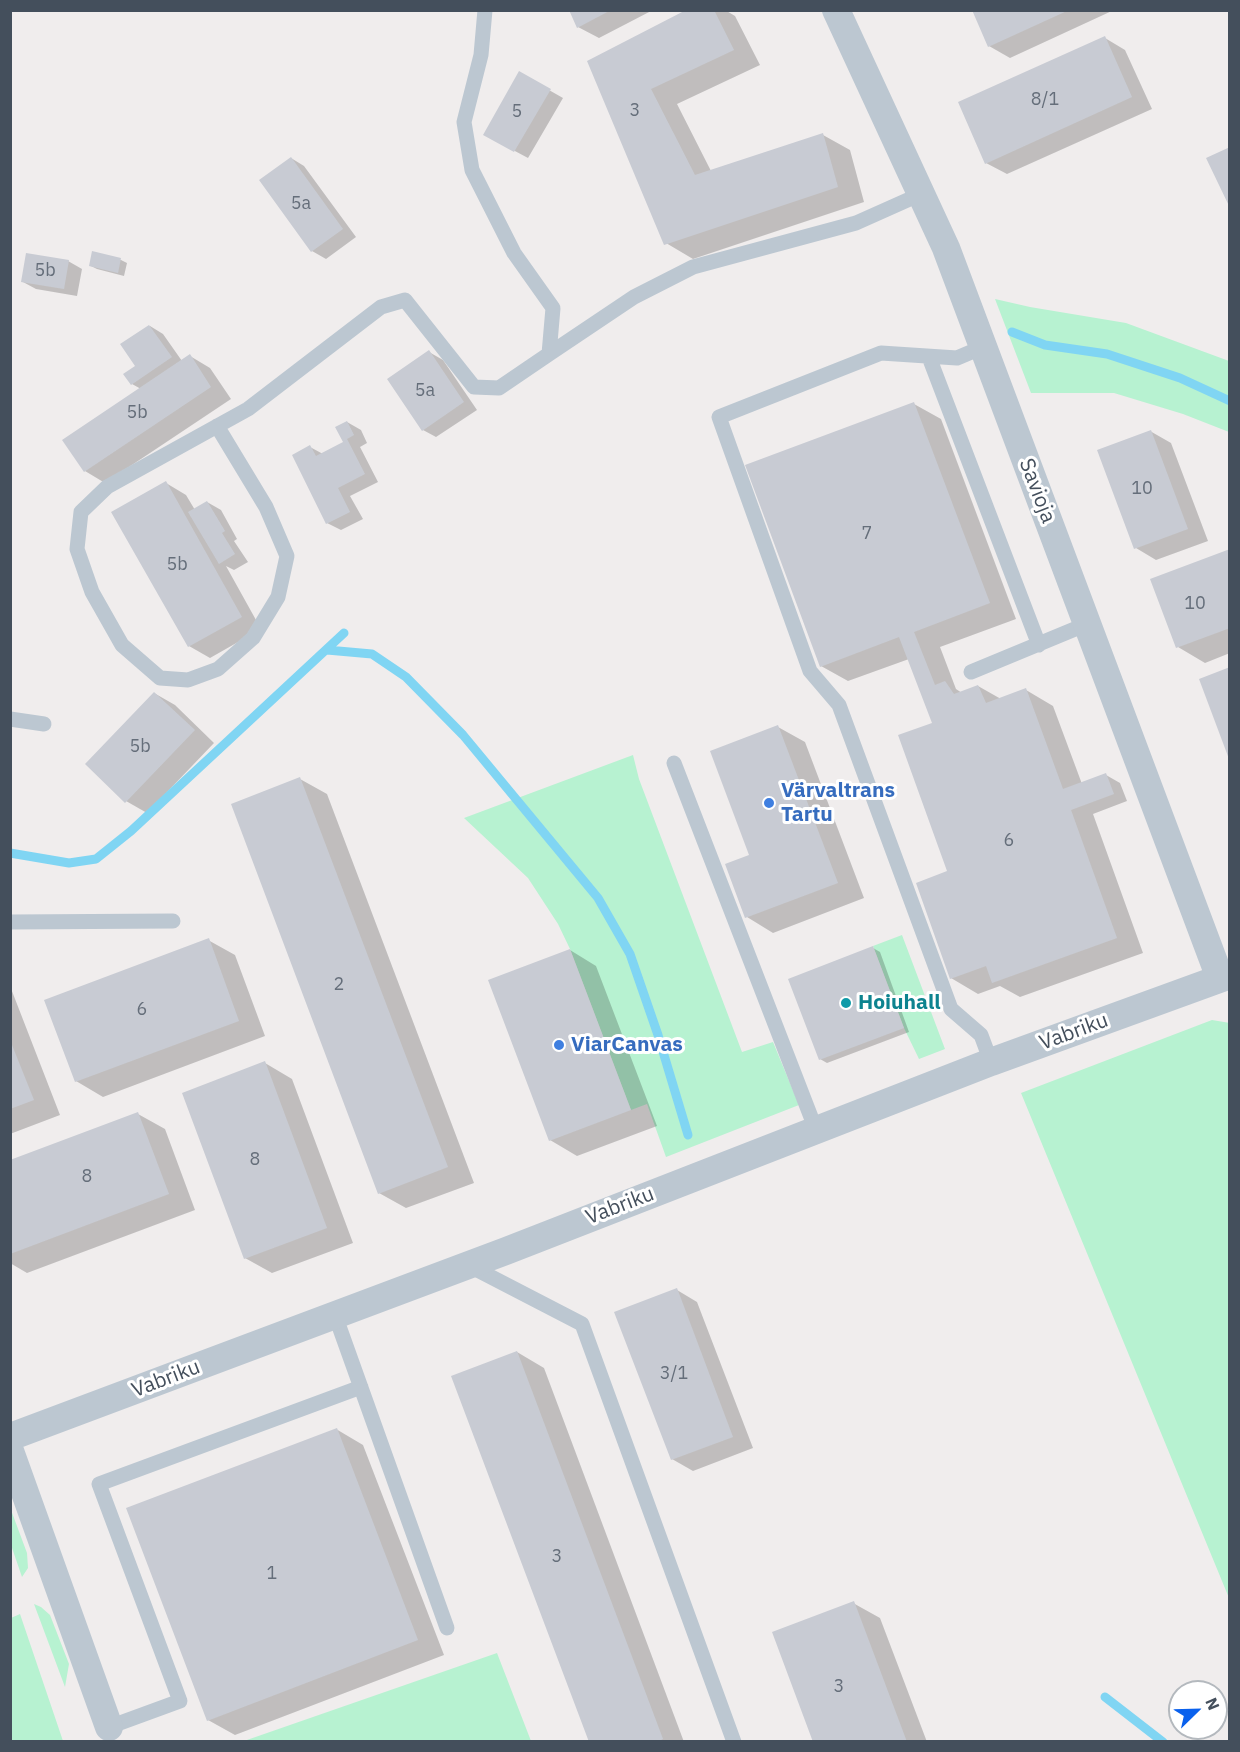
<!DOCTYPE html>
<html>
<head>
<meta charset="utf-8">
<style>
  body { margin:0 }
  #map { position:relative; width:1240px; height:1752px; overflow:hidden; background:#f0eded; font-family:"IBM Plex Sans",sans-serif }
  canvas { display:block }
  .frame { position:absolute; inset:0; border:12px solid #444f5c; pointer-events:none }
  .north { position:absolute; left:1168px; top:1680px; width:60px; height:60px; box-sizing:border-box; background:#fff; border:2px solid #b4b9be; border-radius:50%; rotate:67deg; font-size:16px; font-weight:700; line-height:24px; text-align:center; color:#444f5c }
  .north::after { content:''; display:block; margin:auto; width:21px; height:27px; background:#0a61ed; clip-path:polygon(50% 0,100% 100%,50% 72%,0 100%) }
</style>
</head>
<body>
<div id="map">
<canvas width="1240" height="1752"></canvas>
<div class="frame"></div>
<div class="north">N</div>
</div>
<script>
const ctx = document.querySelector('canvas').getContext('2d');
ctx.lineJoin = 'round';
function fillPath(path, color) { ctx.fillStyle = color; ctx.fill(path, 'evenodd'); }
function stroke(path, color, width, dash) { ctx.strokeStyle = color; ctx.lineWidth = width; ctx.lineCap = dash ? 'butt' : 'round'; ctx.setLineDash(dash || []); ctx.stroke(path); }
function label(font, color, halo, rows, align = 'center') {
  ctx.font = font + ' "IBM Plex Sans",sans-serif'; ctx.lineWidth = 6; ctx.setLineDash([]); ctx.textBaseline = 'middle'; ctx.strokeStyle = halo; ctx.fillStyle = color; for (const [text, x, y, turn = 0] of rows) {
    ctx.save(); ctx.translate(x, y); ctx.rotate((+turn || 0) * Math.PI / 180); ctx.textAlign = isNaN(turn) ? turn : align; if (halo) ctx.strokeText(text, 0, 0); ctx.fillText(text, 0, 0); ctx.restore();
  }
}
fillPath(new Path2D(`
  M995,299L1030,307L1126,323L1229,361V432L1183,414L1114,393H1031Z
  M633,755L639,779L742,1052L773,1042L799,1105L666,1157L647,1104L631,1110L570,949L558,924L528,878L464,818Z
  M902,935L945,1049L919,1059L904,1028L873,946Z
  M1212,1020L1230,1023L1229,1598L1021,1093Z
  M11,1510L27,1553L28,1568L22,1577L11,1545Z
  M34,1604L41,1607L50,1615L69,1664L65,1687Z
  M20,1614L63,1741H11V1618Z
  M497,1653L531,1741H244Z`), '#b7f2d1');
fillPath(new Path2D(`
  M570,10H653L599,38L578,27Z
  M689,10H725L735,16L760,65L677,104L711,171L823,135L850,150L864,202L693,259L666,243L589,62Z
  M973,10H1114L1010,58L989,46Z
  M1105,38L1125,50L1152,109L1007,174L986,163Z
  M519,73L563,98L528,158L498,142Z
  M291,158L304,166L356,237L326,259L312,251Z
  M93,253L121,260L127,263L124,276L97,269L91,266Z
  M68,261L82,269L77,296L36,289L23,282Z
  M150,326L163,334L182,361L190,356L210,368L231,399L105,483L85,471L141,389L132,384Z
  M429,352L443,360L477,410L436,437L423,430Z
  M914,404L941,419L1016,619L940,647L956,689L962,693L978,686L1001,699L1026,690L1053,706L1082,784L1106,775L1120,783L1127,801L1093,814L1143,953L1020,997L1000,986L978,994L951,978L949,872L934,724L909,659L848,681L821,666Z
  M347,422L361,430L367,443L360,447L378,482L350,496L363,519L341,530L327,523L310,447L323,454L345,443Z
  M1150,431L1171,443L1208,541L1156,560L1136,548Z
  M166,483L186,495L195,510L207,502L221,510L237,539L234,541L248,562L234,570L226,566L261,629L210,658L189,646Z
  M1230,551V653L1205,663L1178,647Z
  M154,693L175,705L214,743L147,813L126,801Z
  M778,727L805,742L864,898L773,933L747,917L751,856Z
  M300,779L327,794L474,1183L406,1208L379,1193Z
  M208,940L235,955L265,1036L103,1097L76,1081Z
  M873,948L880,952L909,1032L827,1063L820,1059Z
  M570,950L596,966L657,1126L577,1156L550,1140Z
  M10,986L60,1115L10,1134Z
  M265,1063L292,1079L353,1243L272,1273L245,1258Z
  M138,1114L165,1129L195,1210L27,1273L10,1263V1162Z
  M677,1290L697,1302L753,1448L693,1471L672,1459Z
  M517,1352L544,1368L684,1742H590Z
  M336,1429L363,1445L444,1655L235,1735L208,1720Z
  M853,1603L880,1618L927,1742H815Z`), '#0003');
stroke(new Path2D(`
  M1012,332L1045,345L1107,354L1180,378L1230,401
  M327,650L372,654L406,677L463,735L598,898L630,954L658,1035L688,1135
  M10,853L69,863L96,859L131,831L344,633
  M1105,1697L1163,1742`), '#80d5f3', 9);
fillPath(new Path2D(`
  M569,10H611L577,28Z
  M686,10H714L734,50L651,89L695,175L823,133L838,187L664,245L587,61Z
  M972,10H1069L988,47Z
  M1105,36L1132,97L985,164L958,102Z
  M519,71L551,89L514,152L483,135Z
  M1230,147V208L1206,158Z
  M291,157L343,229L311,252L259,180Z
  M92,251L121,258L118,273L89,266Z
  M26,253L69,260L64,289L21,282Z
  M149,325L172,357L131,385L123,374L135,366L120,344Z
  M429,350L464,402L422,431L387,379Z
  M190,354L211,387L84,472L62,440Z
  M914,402L990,603L914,632L935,685L945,681L954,694L978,685L986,703L1026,688L1063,789L1106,773L1114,794L1071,810L1117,938L992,983L986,966L950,979L916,883L947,871L898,735L932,723L899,637L820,667L745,465Z
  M347,421L354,435L347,439L365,474L338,488L350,512L326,524L292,455L310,445L316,456L343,442L335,427Z
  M1151,430L1188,529L1134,549L1097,450Z
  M166,481L242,617L188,647L111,512Z
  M207,501L225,531L222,533L235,554L219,564L188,512Z
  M1230,549V628L1176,648L1150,579Z
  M1230,667V759H1229L1199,679Z
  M154,692L195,730L125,803L85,764Z
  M778,725L838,883L745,918L725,864L749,855L710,751Z
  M300,777L448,1167L378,1194L231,804Z
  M209,938L239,1021L75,1082L44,1000Z
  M873,946L904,1028L819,1060L788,979Z
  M570,949L631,1110L549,1141L488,980Z
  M10,1040L34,1100L10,1109Z
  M265,1061L327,1228L244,1259L182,1093Z
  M138,1112L169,1194L10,1254V1160Z
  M677,1288L733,1437L671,1460L614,1312Z
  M517,1351L663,1739L657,1742H589L451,1376Z
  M337,1428L418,1640L207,1721L126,1508Z
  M854,1601L907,1742H813L772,1632Z`), '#c8cbd3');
stroke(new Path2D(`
  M983,347L957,358L881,353L719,417L810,671L839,705L951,1009L981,1035L991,1062
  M549,354L634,297L693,267L856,223L921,194
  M929,357L1039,645
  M217,426L266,507L287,556L278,597L253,638L218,669L188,680L160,678L122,645L92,592L77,549L81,512L107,487L248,409L381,307L405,300L474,387L499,388L549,354L553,308L514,253L472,170L464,122L481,55L485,10
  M971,672L1087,624
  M10,719L44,724
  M674,763L816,1130
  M10,922L173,921
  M468,1265L582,1324L734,1742
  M335,1315L447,1628
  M109,1727L180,1701L99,1484L361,1387`), '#bcc7d1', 15);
stroke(new Path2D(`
  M836,10L946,248L1220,978
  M10,1437L506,1251L991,1062L1230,975
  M10,1451L109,1727`), '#bcc7d1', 28);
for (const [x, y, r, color] of [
  [769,803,6,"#3f7fe0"],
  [846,1003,6,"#0f9aa8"],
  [559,1045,6,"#3f7fe0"]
]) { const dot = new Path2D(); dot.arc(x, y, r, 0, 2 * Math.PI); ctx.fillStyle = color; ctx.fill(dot); stroke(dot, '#fff', 2); }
label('18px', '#656e7a', null, [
  ["8/1",1045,100],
  ["3",635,111],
  ["5",517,112],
  ["5a",301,204],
  ["5b",45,271],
  ["5a",425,391],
  ["5b",137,413],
  ["10",1142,489],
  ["7",867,534],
  ["5b",177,565],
  ["10",1195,604],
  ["5b",140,747],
  ["6",1009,841],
  ["2",339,985],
  ["6",142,1010],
  ["8",255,1160],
  ["8",87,1177],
  ["3/1",674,1374],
  ["3",557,1557],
  ["1",272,1574],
  ["3",839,1687]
]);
label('21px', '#444f5c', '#fff', [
  ["Savioja",1037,491,69],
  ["Vabriku",1074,1032,-20],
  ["Vabriku",620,1206,-21],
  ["Vabriku",166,1379,-21]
]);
label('bold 21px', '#366cbe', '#fff', [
  ["Värvaltrans",781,791],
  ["Tartu",781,815],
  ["ViarCanvas",571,1045]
], 'left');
label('bold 21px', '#0d838f', '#fff', [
  ["Hoiuhall",858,1003]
], 'left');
</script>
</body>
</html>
